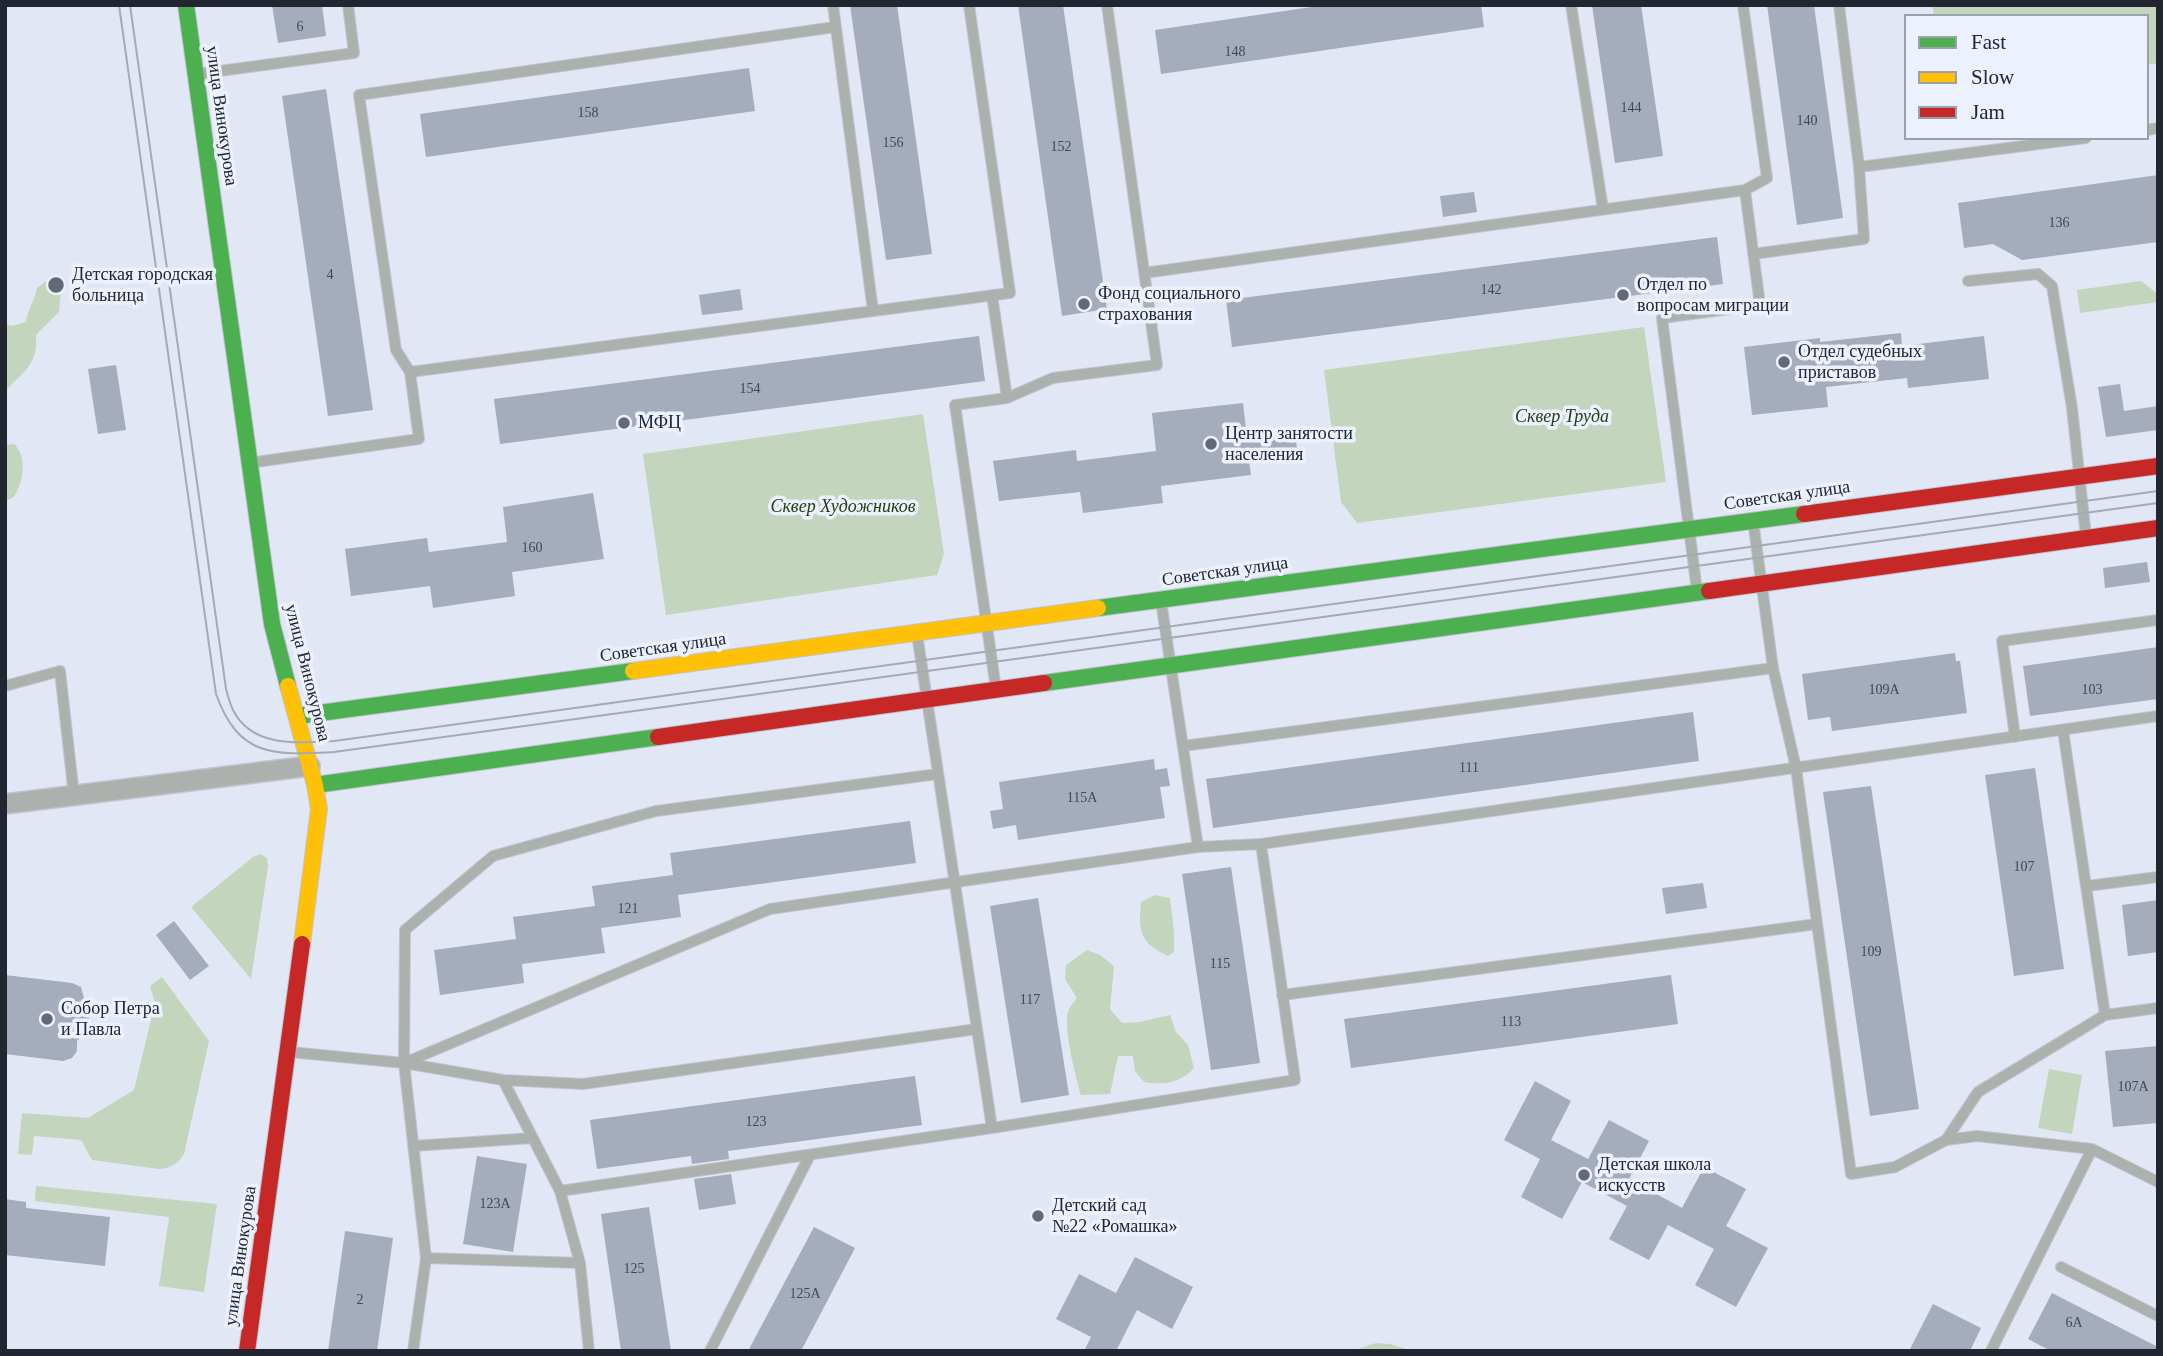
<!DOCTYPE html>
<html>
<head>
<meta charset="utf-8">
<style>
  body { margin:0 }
  #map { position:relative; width:2163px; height:1356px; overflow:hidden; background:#e1e7f4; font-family:Georgia,serif }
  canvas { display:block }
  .frame { position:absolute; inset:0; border:7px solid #212631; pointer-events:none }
  .legend { position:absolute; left:1904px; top:14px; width:245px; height:126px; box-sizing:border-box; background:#ecf2fd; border:2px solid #9ba0ab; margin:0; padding:9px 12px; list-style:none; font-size:21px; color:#212631 }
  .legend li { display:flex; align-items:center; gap:14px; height:35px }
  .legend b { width:35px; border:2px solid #9ba0ab }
</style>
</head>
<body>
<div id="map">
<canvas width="2163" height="1356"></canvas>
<div class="frame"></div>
<ul class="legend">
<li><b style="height:9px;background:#4caf50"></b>Fast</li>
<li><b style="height:9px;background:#ffc107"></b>Slow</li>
<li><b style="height:9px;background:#c62828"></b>Jam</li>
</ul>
</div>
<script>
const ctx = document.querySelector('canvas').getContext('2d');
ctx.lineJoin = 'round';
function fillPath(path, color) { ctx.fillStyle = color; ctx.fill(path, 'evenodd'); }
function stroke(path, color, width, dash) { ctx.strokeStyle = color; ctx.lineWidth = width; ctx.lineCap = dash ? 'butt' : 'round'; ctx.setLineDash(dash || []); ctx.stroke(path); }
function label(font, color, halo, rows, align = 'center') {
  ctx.font = font + ' Georgia,serif'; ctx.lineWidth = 7; ctx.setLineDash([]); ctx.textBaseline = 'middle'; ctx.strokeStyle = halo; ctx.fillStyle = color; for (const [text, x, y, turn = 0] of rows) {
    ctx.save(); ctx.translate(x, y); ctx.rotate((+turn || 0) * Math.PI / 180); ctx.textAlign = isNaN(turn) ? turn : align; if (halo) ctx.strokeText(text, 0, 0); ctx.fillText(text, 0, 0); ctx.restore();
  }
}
fillPath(new Path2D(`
  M1932,5H2158V63L2147,65V16H1934Z
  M54,280L61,289L59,312L36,335C38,364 24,372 5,391V324L11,326L26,322C28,309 35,300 37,288L46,281Z
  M2141,281L2158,294V302L2080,313L2077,290Z
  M1644,327L1666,482L1357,523L1341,502L1324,370Z
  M923,414L944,554L937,575L666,615L643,454Z
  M14,444C28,457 23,482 14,497L5,501V445Z
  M260,854L267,858L268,866L251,979L191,907L253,857Z
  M1155,895L1170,898L1174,932V952L1168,956C1140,943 1138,932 1141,902Z
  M1087,950L1100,955L1114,966L1110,1009L1122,1023L1140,1022L1170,1015L1176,1032L1188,1045L1194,1068C1181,1083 1164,1085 1144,1082L1135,1071L1133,1056H1118L1110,1094L1081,1095C1076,1079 1063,1027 1068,1012C1069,1007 1074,1002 1077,998L1065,979L1066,965Z
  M162,977L209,1041L184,1154C178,1164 170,1168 159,1169L92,1160L81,1140L34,1136L32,1155L18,1154L22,1113L88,1118L134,1090L155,1003L150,986Z
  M2049,1069L2082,1075L2072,1134L2038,1128Z
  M36,1186L217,1204L204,1292L159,1286L169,1217L35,1201Z
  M1376,1343L1390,1344L1412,1351H1352Z`), '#c3d5bd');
fillPath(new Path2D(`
  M272,5H322L326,36L278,43Z
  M850,5H897L932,254L886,260Z
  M1018,5H1063L1107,309L1062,316Z
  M1325,5H1481L1484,27L1161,74L1155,30Z
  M1592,5H1641L1663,156L1615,163Z
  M1767,5H1814L1843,218L1797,225Z
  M749,68L755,111L426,157L420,114Z
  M326,89L373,410L328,416L282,96Z
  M2158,175V242L2022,260L1993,244L1964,248L1958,203Z
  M1474,192L1477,212L1443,217L1440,196Z
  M1717,237L1723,284L1232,347L1226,300Z
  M740,289L743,310L702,315L699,295Z
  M1901,333L1902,346L1984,336L1989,379L1908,388L1907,378L1826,387L1828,407L1752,415L1744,347L1820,338V342Z
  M979,336L985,381L500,444L494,399Z
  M116,365L126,430L98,434L88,369Z
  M2120,384L2124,411L2158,406V430L2106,437L2098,387Z
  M1243,403L1247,438L1295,432L1297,449L1248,455L1251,475L1161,486L1163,503L1083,513L1080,492L999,501L993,461L1076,450L1077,461L1156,451L1152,413Z
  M593,493L604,559L512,572L515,596L433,608L430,586L351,596L345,549L427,538L429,552L507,542L503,507Z
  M2147,562L2150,582L2105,588L2103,568Z
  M2158,647V699L2030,716L2023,666Z
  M1955,653L1956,661H1960L1967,713L1832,731L1830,717L1808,720L1802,674Z
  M1693,712L1699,761L1213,828L1206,779Z
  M1154,759L1155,770L1167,768L1170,786L1160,787L1165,818L1018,840L1016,825L993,829L990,811L1003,809L999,782Z
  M2035,768L2064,969L2014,976L1985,775Z
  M1871,786L1919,1109L1870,1116L1823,792Z
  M910,821L916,863L678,895L681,917L601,928L605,953L522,964L524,983L440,995L434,950L516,939L513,917L595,906L592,886L673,875L670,853Z
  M1231,867L1260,1063L1211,1070L1182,874Z
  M1703,883L1707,908L1666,914L1662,888Z
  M1038,898L1069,1095L1021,1103L990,906Z
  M2158,900V952L2128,956L2122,905Z
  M174,921L209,966L190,980L156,935Z
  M5,975L72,983L81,987L90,1022L85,1034L77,1041V1051L72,1058L63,1061L5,1054Z
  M1671,975L1678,1024L1351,1068L1344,1019Z
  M2158,1046V1123L2113,1127L2105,1051Z
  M915,1076L922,1125L728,1151L729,1159L692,1164L691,1156L597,1169L590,1120Z
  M1535,1081L1571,1101L1551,1140L1588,1159L1609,1120L1649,1141L1629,1179L1682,1208L1704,1167L1746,1189L1726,1226L1768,1248L1736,1307L1695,1285L1714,1249L1668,1225L1649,1260L1609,1239L1627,1206L1582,1182L1562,1219L1521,1197L1540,1159L1504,1140Z
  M477,1156L527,1164L513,1252L463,1244Z
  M731,1174L736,1204L699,1210L694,1179Z
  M5,1199L26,1202V1208L110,1217L105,1266L5,1255Z
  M649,1207L671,1351H621L601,1214Z
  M814,1227L855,1248L801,1351H748Z
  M345,1231L393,1238L377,1351H328Z
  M1135,1257L1193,1287L1172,1329L1137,1310L1116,1351H1084L1091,1337L1056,1319L1079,1274L1116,1293Z
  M2052,1293L2158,1347V1351H2051L2028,1339Z
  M1933,1304L1981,1328L1970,1351H1909Z`), '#a5acbc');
const lane = new Path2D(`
  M833,5L873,311
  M1571,5L1603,209
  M1839,5L1859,167L2086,138
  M197,74L354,53L348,5
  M2147,130L2158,128
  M1753,254L1864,239L1859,167
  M1144,273L1745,190L1767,178L1743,5
  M1968,281L2038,274L2052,286L2072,408L2086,537
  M992,295L1007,398L955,405L996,689
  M410,372L1010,293L969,5
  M1007,398L1053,378L1157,365L1107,5
  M249,463L419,439L410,372L396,350L359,95L835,27
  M1753,521L1773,668L1796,768L1851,1174L1895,1167L1946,1140L1977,1136L2092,1149L2158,1182
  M1697,591L1662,318L1760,305L1745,190
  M1161,601L1198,847
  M917,634L992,1128
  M5,686L60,671L74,796
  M2063,730L2105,1015
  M2015,737L2002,641L2158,620
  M1183,746L1773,668
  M2087,886L2158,877
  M1282,995L1817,924
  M290,1052L404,1063L503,1080L583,1084L977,1029
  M404,1063L770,909L1198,847L1261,844L2158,716
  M503,1080L560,1191L580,1263L589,1351
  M1946,1140L1978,1092L2105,1015L2158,1008
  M413,1146L533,1138
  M560,1191L992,1128L1295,1080L1261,844
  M426,1258L580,1263
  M2061,1267L2158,1316
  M413,1351L426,1258L404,1063L405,930L493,856L656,811L938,774
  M710,1351L810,1155
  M1991,1351L2092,1149`);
const street = new Path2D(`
  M5,804L310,766`);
const fast = new Path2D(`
  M186,5L272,624L288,686
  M1098,608L1804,514
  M1044,683L1709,591
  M297,716L633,671
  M315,785L658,737`);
const slow = new Path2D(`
  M633,671L1098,608
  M288,686L315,785L319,809L302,944`);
const jam = new Path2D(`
  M1804,514L2158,466
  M1709,591L2158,528
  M658,737L1044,683
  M247,1351L302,944`);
stroke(lane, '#c0c5cf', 12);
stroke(street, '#c0c5cf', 22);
stroke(fast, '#c0c5cf', 18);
stroke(slow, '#c0c5cf', 18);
stroke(jam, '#c0c5cf', 18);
stroke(lane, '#adb1ae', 10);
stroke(street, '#adb1ae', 19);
stroke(fast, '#4caf50', 16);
stroke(slow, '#ffc107', 16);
stroke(jam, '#c62828', 16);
stroke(new Path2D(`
  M119,5L216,694C239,758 274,755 334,752L2158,503
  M130,5L226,689C228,696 230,704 233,710C252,748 298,743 334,741L2158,491`), '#a6abaf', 2);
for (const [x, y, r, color] of [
  [56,285,9,"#646a75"],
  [1623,295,7,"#646a75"],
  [1084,304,7,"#646a75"],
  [1784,362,7,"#646a75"],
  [624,423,7,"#646a75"],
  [1211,444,7,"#646a75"],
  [47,1019,7,"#646a75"],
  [1584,1175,7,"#646a75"],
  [1038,1216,7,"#646a75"]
]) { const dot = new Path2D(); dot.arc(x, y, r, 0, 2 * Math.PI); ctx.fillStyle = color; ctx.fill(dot); stroke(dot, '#ecf2fd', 2.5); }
label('14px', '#424854', null, [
  ["6",300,27],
  ["148",1235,52],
  ["144",1631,108],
  ["158",588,113],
  ["140",1807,121],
  ["156",893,143],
  ["152",1061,147],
  ["136",2059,223],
  ["4",330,275],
  ["142",1491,290],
  ["154",750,389],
  ["160",532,548],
  ["109А",1884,690],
  ["103",2092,690],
  ["111",1469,768],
  ["115А",1082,798],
  ["107",2024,867],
  ["121",628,909],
  ["109",1871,952],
  ["115",1220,964],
  ["117",1030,1000],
  ["113",1511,1022],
  ["107А",2133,1087],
  ["123",756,1122],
  ["123А",495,1204],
  ["125",634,1269],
  ["125А",805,1294],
  ["2",360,1300],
  ["6А",2074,1323]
]);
label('18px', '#212631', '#ecf2fd', [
  ["улица Винокурова",221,116,82],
  ["Советская улица",1787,496,-8],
  ["Советская улица",1225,572,-8],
  ["Советская улица",663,648,-8],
  ["улица Винокурова",307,673,76],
  ["улица Винокурова",241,1256,-82]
]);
label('18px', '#212631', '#ecf2fd', [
  ["Детская городская",72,275],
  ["больница",72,296],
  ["Отдел по",1637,285],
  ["вопросам миграции",1637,306],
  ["Фонд социального",1098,294],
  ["страхования",1098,315],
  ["Отдел судебных",1798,352],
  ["приставов",1798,373],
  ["МФЦ",638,423],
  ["Центр занятости",1225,434],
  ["населения",1225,455],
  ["Собор Петра",61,1009],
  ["и Павла",61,1030],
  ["Детская школа",1598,1165],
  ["искусств",1598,1186],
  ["Детский сад",1052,1206],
  ["№22 «Ромашка»",1052,1227]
], 'left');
label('italic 18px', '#283b11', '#ecf2fd', [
  ["Сквер Труда",1562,417],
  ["Сквер Художников",843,507]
]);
</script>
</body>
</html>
